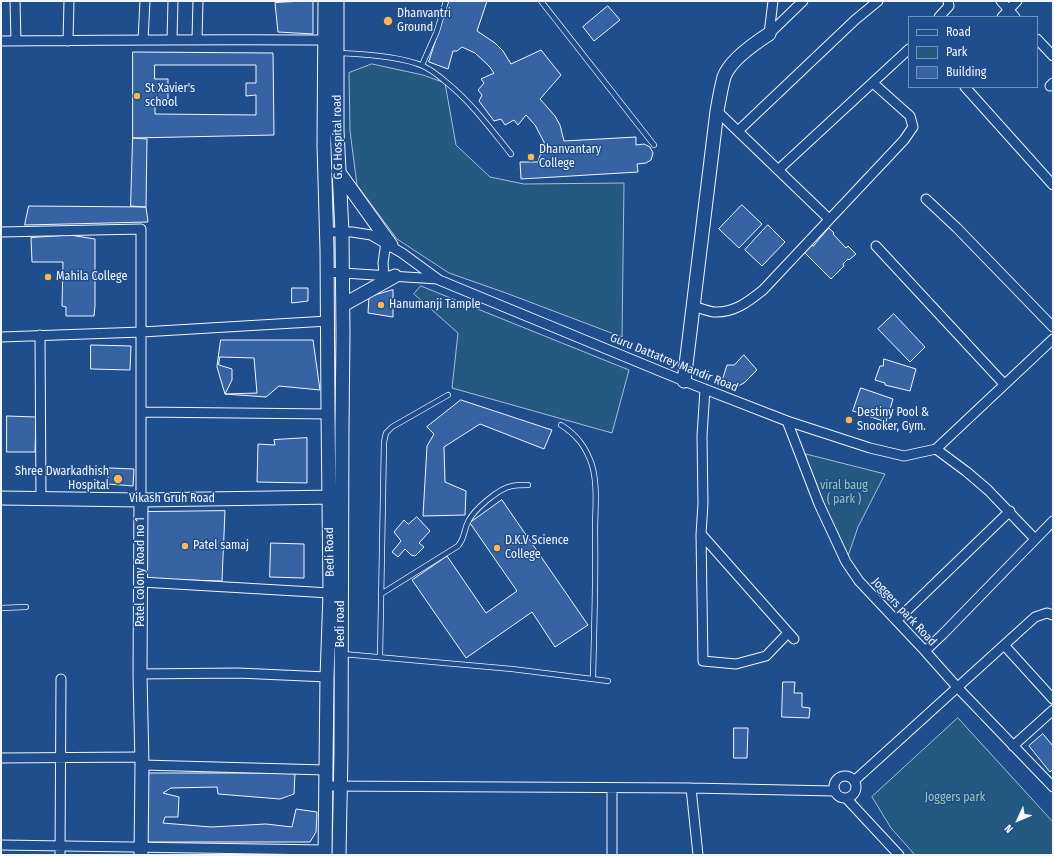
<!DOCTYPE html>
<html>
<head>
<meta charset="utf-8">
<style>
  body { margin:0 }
  #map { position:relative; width:1054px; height:856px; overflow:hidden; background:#1f4e8c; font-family:"Fira Sans Condensed",sans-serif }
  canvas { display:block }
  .frame { position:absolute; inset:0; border:2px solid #f2f6ff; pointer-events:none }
  .legend { position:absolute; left:908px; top:16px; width:130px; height:72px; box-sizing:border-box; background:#1f4e8c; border:1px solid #7391ba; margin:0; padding:5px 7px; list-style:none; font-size:12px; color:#f2f6ff }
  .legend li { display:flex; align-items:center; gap:8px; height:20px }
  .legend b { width:20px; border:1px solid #7391ba }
  .north { position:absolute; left:998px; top:800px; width:40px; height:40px; -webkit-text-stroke:3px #1f4e8c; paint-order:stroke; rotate:226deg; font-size:11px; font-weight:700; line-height:16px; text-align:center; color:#f2f6ff }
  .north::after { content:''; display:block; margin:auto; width:14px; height:18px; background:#f2f6ff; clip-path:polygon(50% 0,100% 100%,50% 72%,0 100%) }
</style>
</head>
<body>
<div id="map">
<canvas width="1054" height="856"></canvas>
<div class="frame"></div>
<ul class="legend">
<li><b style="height:5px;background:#1f4e8c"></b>Road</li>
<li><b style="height:11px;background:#245a82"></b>Park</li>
<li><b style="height:11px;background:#3563a3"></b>Building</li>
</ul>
<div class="north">N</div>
</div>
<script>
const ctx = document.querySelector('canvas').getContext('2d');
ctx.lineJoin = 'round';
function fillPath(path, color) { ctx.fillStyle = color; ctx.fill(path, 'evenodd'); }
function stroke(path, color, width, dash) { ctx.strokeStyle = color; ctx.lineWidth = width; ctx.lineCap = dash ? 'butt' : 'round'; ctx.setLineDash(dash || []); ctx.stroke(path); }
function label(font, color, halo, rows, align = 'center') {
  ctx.font = font + ' "Fira Sans Condensed",sans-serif'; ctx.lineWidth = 3; ctx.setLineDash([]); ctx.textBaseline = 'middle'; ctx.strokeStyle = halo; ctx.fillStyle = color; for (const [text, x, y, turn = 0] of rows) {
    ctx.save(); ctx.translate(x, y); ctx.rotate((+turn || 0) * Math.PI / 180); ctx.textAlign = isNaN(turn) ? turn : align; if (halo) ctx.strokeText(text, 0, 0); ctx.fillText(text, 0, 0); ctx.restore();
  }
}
const green = new Path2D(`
  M372,64L423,75L445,83L456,145L490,177L524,184L624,183L622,337L506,293L449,273L397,239L357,185L350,131L349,73Z
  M421,286L490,314L629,370L612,433L452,388L458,333L414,294Z
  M806,454L885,474L858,527L846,562L814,491Z
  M958,718L1053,822V855H915L891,828L872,797Z`);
fillPath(green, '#245a82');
stroke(green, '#a8bbd7', 1);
const building = new Path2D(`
  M303,1H313V34L278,32L275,3Z
  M449,1H487L477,31L495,43L503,51L511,64L541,50L561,75L540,99L555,116L560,125L564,141L636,137V145L644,144L650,147L653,153L651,160L646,163L637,164L638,172L521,179L520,162H538L540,155L545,152L544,142L535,125L526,115L518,125L514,120L505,125L501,119L494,121L479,101L482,95L478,90L484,83L481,79L494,73L489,66L475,53L462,47L457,51H453L448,69L429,62Z
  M608,6L620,20L594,41L583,27Z
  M133,52L273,53L274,135L133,138ZM155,65H256V83H246V96L256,95V115L155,114V99H168V79H155Z
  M133,138L147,139L146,207L131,206Z
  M742,205L762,224L739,248L719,229Z
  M29,206L146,207L148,222L25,225Z
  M768,225L785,242L762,266L745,250Z
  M829,228L834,233L833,234L846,248L848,246L856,254L849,260L848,259L843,264L844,266L831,279L804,252L812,244L813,246Z
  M70,235L95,239V306L94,316H66V307L62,306L63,262H32L31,238Z
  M292,288H308V301L292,303Z
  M393,290V317L368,313L369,297Z
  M894,314L925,347L910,362L878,329Z
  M221,340H313L320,390L279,386L266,397L225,394L217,367Z
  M91,345L131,346L130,370L91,369Z
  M744,355L757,370L744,383L738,386L722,381L727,365H734Z
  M220,357L254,358L257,393L225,394L232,380V369L219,365Z
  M884,359L916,369L910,391L885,385V383L875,380L880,366H883Z
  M861,388L893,399L886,422L853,411Z
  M461,400L552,430L544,449L480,424L444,447L445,482L466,491L465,515L423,516L427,446L434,434L427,427Z
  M7,416L36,417L35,452H7Z
  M307,438V483L257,482L258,444L275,445L274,440Z
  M109,468L134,469L133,486L108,484Z
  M502,500L588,625L555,647L532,612L466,658L412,580L447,556L486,613L517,591L470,523Z
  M225,511L222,581L145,579L147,512Z
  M417,517L430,531L419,543L424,547L415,556L411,555L405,549L398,557L392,552L401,541L394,532L404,520L408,524Z
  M271,543L304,544V578L270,577Z
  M783,682H795L794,693H802V707L810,708L809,718L782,717Z
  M734,728H748L747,758H734Z
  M1043,734L1053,746V769L1050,772L1029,746Z
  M149,773H295L294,794L280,799L218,794L217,787L171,788L163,793L179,797L178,817H165L163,823L211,827L266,824L292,827L296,809L317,812L316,832L310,842H148Z`);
fillPath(building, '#3563a3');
stroke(building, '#f2f6ff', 1);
const lane = new Path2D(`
  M541,1L654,145
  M339,53C363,54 401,56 423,66C432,70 439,76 446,82C472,103 490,128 511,154
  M422,65L437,31L446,1
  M561,425C577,435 586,447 592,465C598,486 595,510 595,532C596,581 594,630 593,679
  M381,594L458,546C466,536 463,530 469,520C475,509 499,488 512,486C517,485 523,485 528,485
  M1,608L26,607
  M343,654L512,669L608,681
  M380,657L384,442L386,433L392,427L448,395`);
const street = new Path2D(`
  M15,1L16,41
  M1001,1L1015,17
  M939,17L949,6L948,1
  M1002,17L1017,1
  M769,34L803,1
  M769,34L773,1
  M172,39L173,1
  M197,39L198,1
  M1037,39L1053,56
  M143,40L145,1
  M1,41C109,40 217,39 325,40
  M68,41L69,1
  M1050,86L1053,83
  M965,87L1053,185
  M717,111L829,219
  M738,131L855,20L878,1
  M778,170L909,49
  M926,199L957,228L1053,327
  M1,232L141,229V500
  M327,232H352L371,235L402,253L439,280L684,381L787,421L870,448L904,456L936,449L1053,339
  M876,246L1004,384
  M327,272L438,279
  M384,275L383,263L386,242
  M693,306C700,308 707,311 714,312C734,313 748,302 763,290L904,140L913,127L910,116L873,83
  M40,335L41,499
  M1,337L142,332L328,321
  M705,389L702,436L703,503L701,534L703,661L736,664L766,656L788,633
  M142,412L328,414
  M787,421L819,504L846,562L859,581L925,651L957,687L1053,787
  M936,449L967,472L988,490L1035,539
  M701,534L794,639
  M141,582L330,593
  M897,620L1010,511
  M1004,645L1053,699
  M925,651L943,634L1053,521
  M140,674L238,673L327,677
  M1013,746L1053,710
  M1,758L142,757
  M142,765L326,770
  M834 787a11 11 0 1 1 22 0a11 11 0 1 1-22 0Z
  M854,781L1035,617L1047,613L1053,615
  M326,786L691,788L834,791
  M612,788V855
  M691,788L698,855
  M846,798L899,855
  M1,845L325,850
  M60,855L61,679`);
const secondary = new Path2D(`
  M337,1V130L342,232L343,334L342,427L341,753L339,855
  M338,171L391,245
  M343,305L395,276
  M684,381L717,111C719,100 721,88 724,77C730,60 755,43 769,34
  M1,498L141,500L336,497
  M141,855L142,765L140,674L141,500
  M325,855L327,677L330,593L328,414L327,250L324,145L325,1`);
stroke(lane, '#f2f6ff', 6);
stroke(street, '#f2f6ff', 11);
stroke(secondary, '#f2f6ff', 15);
stroke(lane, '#1f4e8c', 4.5);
stroke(street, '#1f4e8c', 9);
stroke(secondary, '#1f4e8c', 13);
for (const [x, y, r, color] of [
  [388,21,5,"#ffb74d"],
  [137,96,4,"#ffb74d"],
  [531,157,4,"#ffb74d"],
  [48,277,4,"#ffb74d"],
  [381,305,4,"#ffb74d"],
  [849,420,4,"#ffb74d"],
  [118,479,5,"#ffb74d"],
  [185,546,4,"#ffb74d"],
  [497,548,4,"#ffb74d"]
]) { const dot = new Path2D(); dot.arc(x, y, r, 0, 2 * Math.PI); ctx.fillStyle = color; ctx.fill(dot); stroke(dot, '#1f4e8c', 1.5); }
label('12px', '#f2f6ff', '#1f4e8c', [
  ["Dhanvantri",397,14],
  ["Ground",397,28],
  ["St Xavier's",145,89],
  ["school",145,103],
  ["Dhanvantary",539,150],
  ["College",539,164],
  ["Mahila College",56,277],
  ["Hanumanji Tample",389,305],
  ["Destiny Pool &",857,413],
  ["Snooker, Gym.",857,427],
  ["Shree Dwarkadhish",109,472,"right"],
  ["Hospital",109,486,"right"],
  ["D.K.V Science",505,541],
  ["College",505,555],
  ["Patel samaj",193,546]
], 'left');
label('12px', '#f2f6ff', '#1f4e8c', [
  ["G.G Hospital road",338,137,-91],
  ["Guru Dattatrey Mandir Road",674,363,22],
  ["Vikash Gruh Road",172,499],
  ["Bedi Road",330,552,-91],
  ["Patel colony Road no 1",141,572,-90],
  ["Joggers park Road",904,612,47],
  ["Bedi road",341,624,-90]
]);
label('12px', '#97c8a6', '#1f4e8c', [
  ["viral baug",844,486],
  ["( park )",844,500],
  ["Joggers park",955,798]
]);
</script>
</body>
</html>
